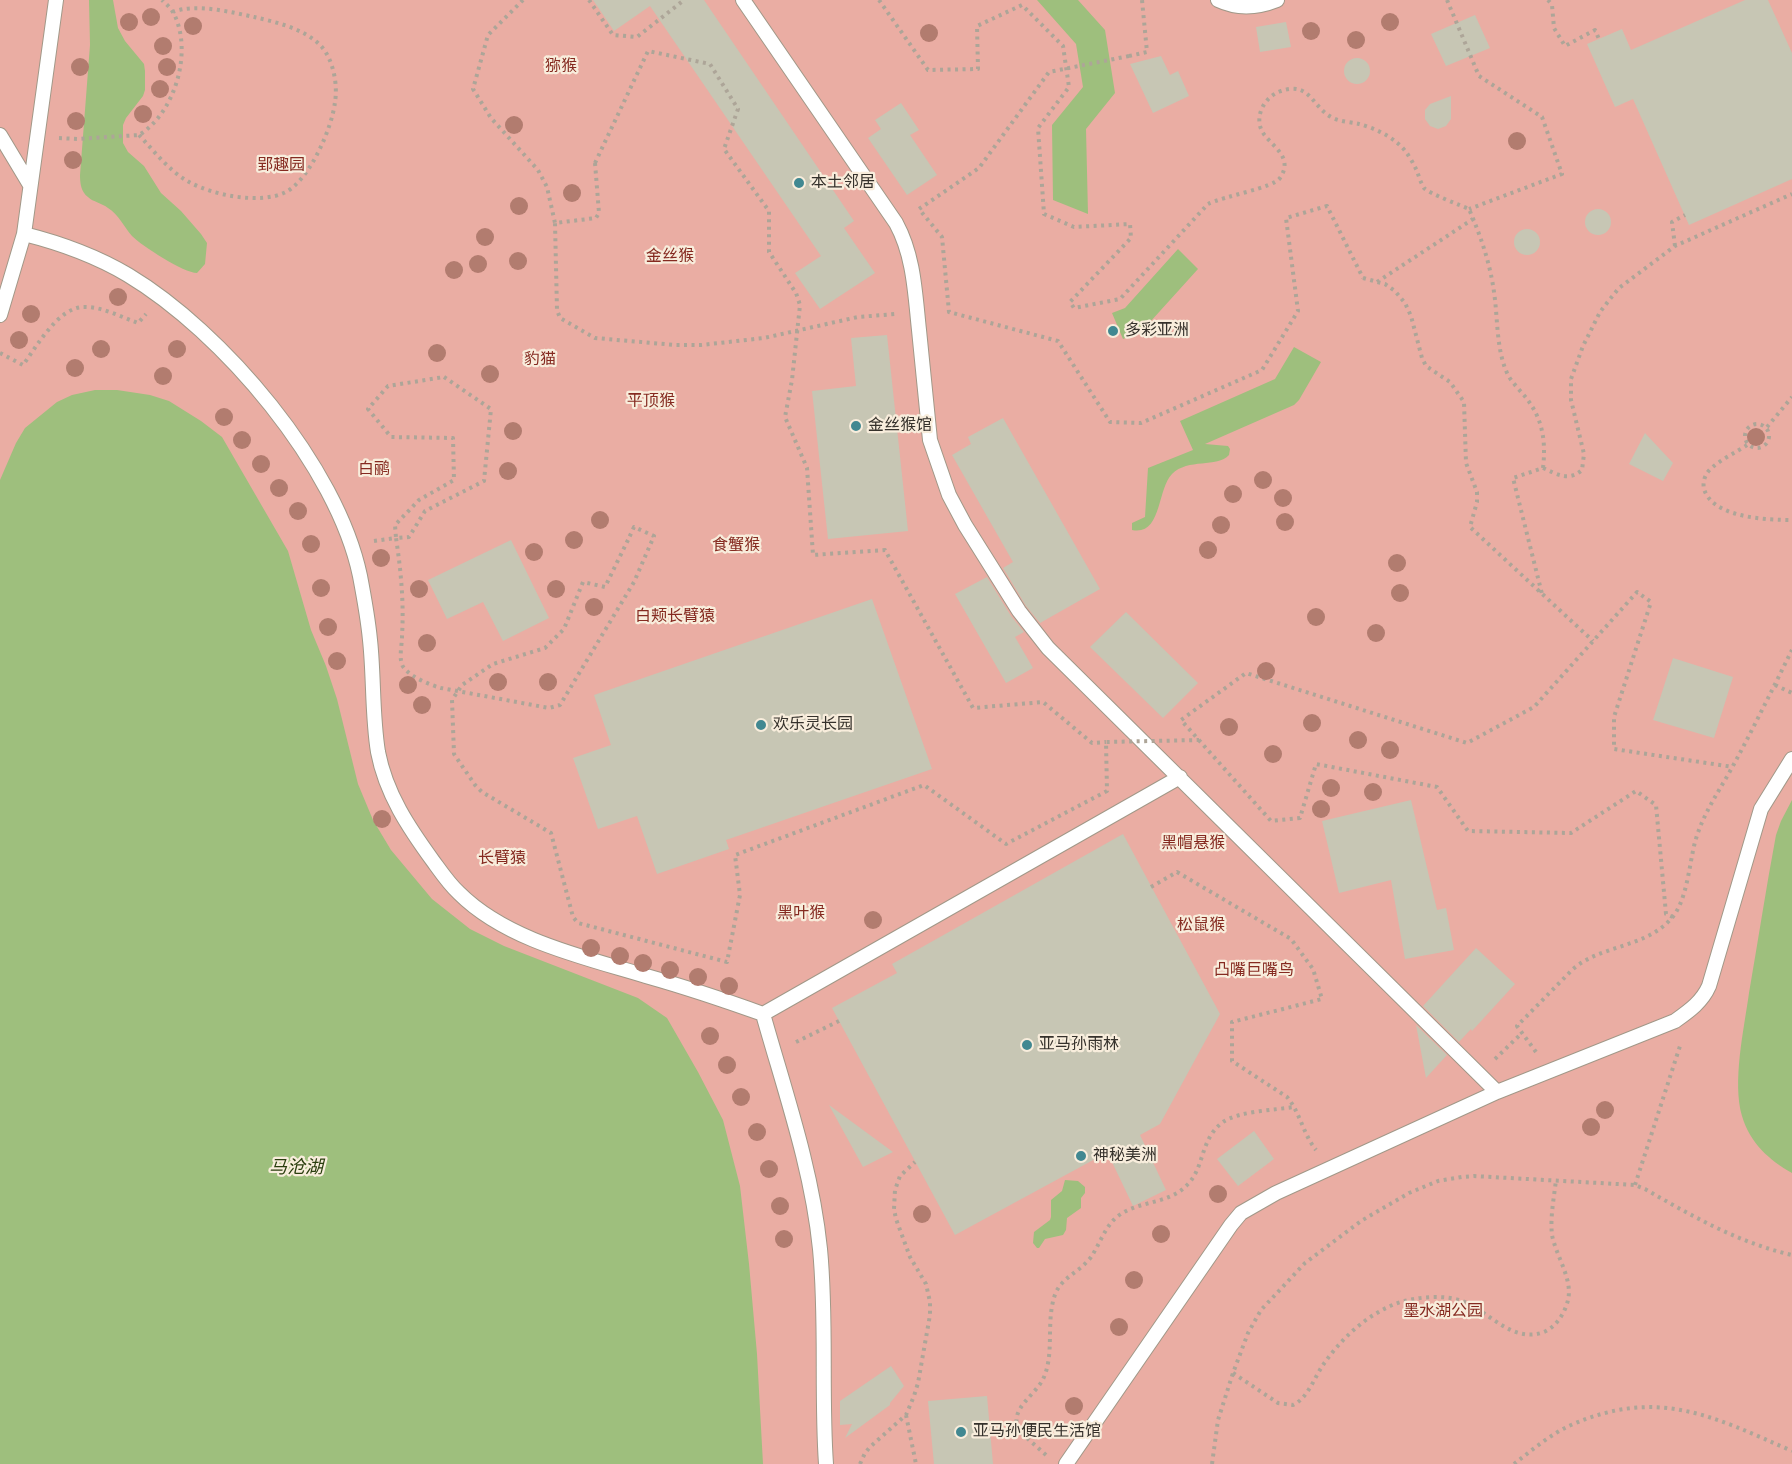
<!DOCTYPE html>
<html>
<head>
<meta charset="utf-8">
<style>
  body { margin:0 }
  canvas { display:block; background:#eae0cf }
</style>
</head>
<body>
<canvas width="1792" height="1464"></canvas>
<script>
const ctx = document.querySelector('canvas').getContext('2d');
ctx.lineJoin = 'round';
function fillPath(path, color) { ctx.fillStyle = color; ctx.fill(path, 'evenodd'); }
function stroke(path, color, width, dash) { ctx.strokeStyle = color; ctx.lineWidth = width; ctx.lineCap = dash ? 'butt' : 'round'; ctx.setLineDash(dash || []); ctx.stroke(path); }
function label(font, color, halo, rows, align = 'center') {
  ctx.font = font + ' "Varela Round","Noto Sans SC",sans-serif'; ctx.lineWidth = 4.5; ctx.setLineDash([]); ctx.textBaseline = 'middle'; ctx.strokeStyle = halo; ctx.fillStyle = color; for (const [text, x, y, turn = 0] of rows) {
    ctx.save(); ctx.translate(x, y); ctx.rotate((+turn || 0) * Math.PI / 180); ctx.textAlign = isNaN(turn) ? turn : align; if (halo) ctx.strokeText(text, 0, 0); ctx.fillText(text, 0, 0); ctx.restore();
  }
}
fillPath(new Path2D(`
  M0,0H1792V1464H0Z`), '#eaada3');
fillPath(new Path2D(`
  M89,0H113L118,28L125,41L144,64L145,71V90L143,96L126,118L123,125V143L128,152L144,166L161,193L181,211L201,234L207,243L205,264L197,273C184,273 142,246 132,236C124,227 119,215 108,208C102,203 93,202 88,197C81,192 80,183 80,175L90,45Z
  M1037,0H1078L1105,30L1115,93L1086,129L1088,214L1053,200L1052,125L1083,87L1076,44Z
  M1178,249L1198,269L1141,332L1123,339L1112,313L1125,308Z
  M1294,347L1321,362L1299,400L1294,405L1205,444L1228,446L1230,449L1229,455C1217,468 1188,458 1172,474C1157,489 1162,536 1132,530V523L1145,517L1148,468L1193,450L1180,421L1275,379Z
  M95,390H117L150,395L169,401L201,421L222,437L288,551L311,630L326,666L337,699L358,784L373,820L391,850L432,899L470,929L504,946L638,998L667,1018L698,1072L723,1120L740,1186L749,1264L757,1354L763,1464H0V480L16,443L25,428L57,402L72,395Z
  M1792,800V1173C1769,1160 1750,1143 1742,1116C1732,1082 1744,1029 1749,993C1758,941 1766,888 1776,835L1781,821Z
  M1065,1180L1078,1181L1085,1187V1193L1081,1198V1208L1067,1218L1066,1230L1063,1235L1045,1239L1039,1248H1037L1033,1243L1034,1232L1050,1220L1051,1217V1200L1062,1191Z`), '#9ebf7d');
fillPath(new Path2D(`
  M593,0H704L854,221L844,228L875,273L820,309L795,273L821,256L650,6L614,31Z
  M1745,0H1768L1792,53V179L1689,225L1633,99L1615,107L1587,44L1622,29L1631,50Z
  M1475,15L1490,48L1446,66L1431,34Z
  M1286,22L1291,47L1260,52L1256,27Z
  M1161,56L1170,75L1178,71L1189,96L1153,113L1130,64Z
  M1344 71a13 13 0 1 1 26 0a13 13 0 1 1-26 0Z
  M1451,96V119L1446,126L1438,129L1430,126L1425,119V110L1430,104Z
  M901,103L919,130L910,135L937,175L907,195L868,138L881,129L875,120Z
  M1585 222a13 13 0 1 1 26 0a13 13 0 1 1-26 0Z
  M1514 242a13 13 0 1 1 26 0a13 13 0 1 1-26 0Z
  M887,335L908,531L828,539L812,391L856,386L851,338Z
  M1003,418L1100,589L1040,623L1026,606L1003,568L1013,562L952,455L971,444L968,437Z
  M1645,433L1673,463L1663,481L1629,464Z
  M511,540L549,618L503,641L483,602L447,619L428,580Z
  M987,577L1011,616L1024,632L1015,637L1033,668L1006,683L955,594Z
  M872,599L932,769L726,840L729,849L657,874L637,816L598,829L573,758L611,745L594,695Z
  M1126,612L1198,683L1163,718L1090,647Z
  M1673,658L1733,677L1714,738L1653,720Z
  M1411,800L1437,910L1446,908L1454,950L1405,959L1391,880L1339,893L1322,821Z
  M1123,834L1220,1014L1160,1124L1140,1135L1166,1190L1133,1206L1112,1162L1119,1146L955,1235L832,1008L897,973L892,964Z
  M1476,948L1515,984L1472,1031L1471,1029L1459,1042L1423,1006Z
  M1416,1025L1447,1055L1426,1078Z
  M829,1105L893,1152L863,1167Z
  M1254,1131L1274,1159L1238,1186L1217,1159Z
  M891,1366L904,1386L890,1403V1405L845,1438L852,1424L840,1425V1401Z
  M987,1396L993,1464H934L928,1401Z`), '#c7c6b4');
const lane = new Path2D(`
  M743,0L896,223C914,256 915,293 919,330C923,367 926,403 930,440L949,495L965,525L1019,611L1048,648L1497,1092
  M1218,0C1237,9 1257,8 1277,0
  M0,135L30,185
  M24,234C60,243 96,256 128,275C223,332 337,466 360,576C364,597 368,619 370,640C374,677 372,715 378,752C386,794 409,828 433,861C441,872 449,884 459,893C506,940 583,957 646,976C685,987 724,1000 763,1014C785,1092 812,1169 820,1249C827,1321 821,1393 826,1464
  M0,315L24,234L56,0
  M763,1014L1180,777
  M1066,1464L1231,1225L1241,1213L1276,1193L1497,1092L1675,1021C1689,1011 1702,1002 1709,986L1761,809L1792,759`);
stroke(lane, '#a19888', 16);
stroke(new Path2D(`
  M523,0L488,35L473,89L491,118L538,170L547,187L555,223
  M589,0L613,35L637,37L684,0
  M879,0L928,70L978,69L977,26L1022,5L1063,46L1069,87L1038,128L1044,214L1074,227L1130,224L1131,238L1070,302L1074,308L1120,299L1208,204C1224,196 1273,188 1280,178C1295,156 1269,145 1262,131C1254,116 1265,96 1281,91C1311,81 1312,108 1333,118C1341,122 1351,122 1359,124C1371,127 1387,134 1396,142C1406,149 1412,161 1417,171C1419,177 1421,183 1424,188C1430,194 1460,205 1469,209C1481,237 1490,263 1494,292C1498,319 1496,348 1507,373C1511,382 1521,391 1527,399C1543,420 1546,442 1543,468L1513,478L1542,594
  M1447,0L1479,76L1542,117L1562,174L1469,209
  M1548,0L1552,5L1554,28L1565,46L1595,30L1599,39
  M1129,56L1147,52L1142,0
  M139,135C154,151 169,171 189,182C213,195 260,205 286,192C310,179 332,128 335,102C338,84 333,59 321,46C305,29 276,22 254,17C231,12 195,3 173,12
  M59,138L78,139L139,135C175,113 193,52 174,14C171,8 166,4 162,0
  M595,163L599,213L596,218L555,223L557,310L560,318L595,338L675,345H701L764,338L858,317L895,314
  M1675,246L1672,222L1685,215
  M1363,278L1385,284L1395,291L1405,303L1411,316L1422,358L1426,366L1450,382L1464,402L1466,463L1477,492V502L1470,527L1593,641
  M1377,282L1473,219
  M0,353L23,365C37,346 59,306 85,307C103,307 121,317 138,323L146,314
  M444,377L491,409L484,481L425,511L409,537L396,538L395,525L419,500L454,480L453,438L391,437L368,409L388,386Z
  M1745 436a12 12 0 1 1 24 0a12 12 0 1 1-24 0Z
  M1767,427L1792,397
  M1747,445C1737,452 1711,464 1706,475C1702,483 1703,490 1708,497C1723,518 1768,520 1792,520
  M1543,468C1557,474 1569,482 1582,470L1584,454L1571,400V379L1583,346L1600,312L1610,299L1619,288L1675,246L1792,194
  M374,541L396,538C401,571 404,603 402,636C402,646 398,661 404,668C411,677 430,685 441,688L549,708L560,705L634,582L654,536L634,527L628,540
  M1775,685L1792,693
  M1151,887L1177,872L1291,939L1313,969L1322,999L1232,1022V1061L1287,1097C1300,1112 1303,1134 1316,1150
  M1673,917L1666,914L1656,805L1636,791L1571,833L1468,831L1437,787L1316,764L1300,818L1271,821L1181,720L1246,673L1467,743L1534,707L1637,592L1651,602L1614,717V749L1733,767
  M796,1042L839,1021
  M1536,1052L1517,1026L1573,969C1601,945 1644,948 1670,920C1687,903 1689,865 1695,842C1703,813 1720,790 1734,764C1754,727 1773,688 1792,650
  M1495,1059L1522,1033
  M1635,1185L1680,1046
  M1233,1373L1278,1403L1293,1405C1308,1398 1314,1378 1323,1365C1341,1339 1365,1316 1395,1304C1414,1297 1443,1294 1462,1301C1489,1311 1512,1344 1544,1332C1556,1327 1565,1313 1568,1300C1573,1279 1556,1256 1552,1235C1550,1217 1554,1198 1556,1180
  M906,1415L916,1464
  M1046,1455L1019,1431C1008,1408 1036,1396 1044,1377C1055,1351 1045,1319 1056,1292C1064,1276 1081,1271 1091,1257C1100,1244 1105,1226 1118,1216C1139,1200 1169,1205 1188,1184C1205,1166 1200,1139 1223,1122C1239,1111 1275,1110 1294,1107
  M860,1464L865,1453L870,1447L906,1415L914,1396L918,1383L930,1315V1302L926,1284L910,1257L896,1219L894,1209L895,1190L900,1176L915,1162
  M1212,1464L1218,1420L1233,1373L1248,1333L1261,1310L1305,1263L1361,1221L1409,1193L1438,1181L1462,1177L1474,1176L1635,1185L1645,1189C1692,1216 1739,1243 1792,1255
  M1514,1464C1532,1450 1551,1434 1571,1425C1658,1387 1712,1416 1792,1451`), '#ada598', 4, [3, 4.5]);
stroke(lane, '#fff', 14);
stroke(new Path2D(`
  M1129,56L1049,72L979,168L919,209L942,237L949,312L1058,341L1110,422L1141,423L1262,370L1298,311L1286,218L1327,206L1363,278
  M595,163L648,51L710,64L738,109L724,149L769,211V252L796,293L800,305L792,380L785,417L807,468L813,555L885,550L973,708L1043,702L1092,743L1106,742
  M628,540L605,587L583,582L564,629L545,648L493,664L462,685L452,700L454,754L475,785L482,792L551,833L573,917L578,923L727,962L740,895L735,855L924,785L1006,844L1107,791L1106,742L1199,740`), '#ada598', 4, [3, 4.5]);
ctx.fillStyle = '#b27c6f';
for (const [x, y] of [
  [151,17],
  [129,22],
  [1390,22],
  [193,26],
  [1311,31],
  [929,33],
  [1356,40],
  [163,46],
  [80,67],
  [167,67],
  [160,89],
  [143,114],
  [76,121],
  [514,125],
  [1517,141],
  [73,160],
  [572,193],
  [519,206],
  [485,237],
  [518,261],
  [478,264],
  [454,270],
  [118,297],
  [31,314],
  [19,340],
  [101,349],
  [177,349],
  [437,353],
  [75,368],
  [490,374],
  [163,376],
  [224,417],
  [513,431],
  [1756,437],
  [242,440],
  [261,464],
  [508,471],
  [1263,480],
  [279,488],
  [1233,494],
  [1283,498],
  [298,511],
  [600,520],
  [1285,522],
  [1221,525],
  [574,540],
  [311,544],
  [1208,550],
  [534,552],
  [381,558],
  [1397,563],
  [321,588],
  [419,589],
  [556,589],
  [1400,593],
  [594,607],
  [1316,617],
  [328,627],
  [1376,633],
  [427,643],
  [337,661],
  [1266,671],
  [498,682],
  [548,682],
  [408,685],
  [422,705],
  [1312,723],
  [1229,727],
  [1358,740],
  [1390,750],
  [1273,754],
  [1331,788],
  [1373,792],
  [1321,809],
  [382,819],
  [873,920],
  [591,948],
  [620,956],
  [643,963],
  [670,970],
  [698,977],
  [729,986],
  [710,1036],
  [727,1065],
  [741,1097],
  [1605,1110],
  [1591,1127],
  [757,1132],
  [769,1169],
  [1218,1194],
  [780,1206],
  [922,1214],
  [1161,1234],
  [784,1239],
  [1134,1280],
  [1119,1327],
  [1074,1406]
]) { ctx.beginPath(); ctx.arc(x, y, 9, 0, 2 * Math.PI); ctx.fill(); }
for (const [x, y, r, color] of [
  [799,183,6,"#418891"],
  [1113,331,6,"#418891"],
  [856,426,6,"#418891"],
  [761,725,6,"#418891"],
  [1027,1045,6,"#418891"],
  [1081,1156,6,"#418891"],
  [961,1432,6,"#418891"]
]) { const dot = new Path2D(); dot.arc(x, y, r, 0, 2 * Math.PI); ctx.fillStyle = color; ctx.fill(dot); stroke(dot, '#f8eddc', 2); }
label('16px', '#852a20', '#f8eddc', [
  ["猕猴",561,67],
  ["郢趣园",281,166],
  ["金丝猴",670,257],
  ["豹猫",540,360],
  ["平顶猴",651,402],
  ["白鹂",374,470],
  ["食蟹猴",736,546],
  ["白颊长臂猿",675,617],
  ["黑帽悬猴",1193,844],
  ["长臂猿",502,859],
  ["黑叶猴",801,914],
  ["松鼠猴",1201,926],
  ["凸嘴巨嘴鸟",1254,971],
  ["墨水湖公园",1443,1312]
]);
label('16px', '#35312b', '#f8eddc', [
  ["本土邻居",811,183],
  ["多彩亚洲",1125,331],
  ["金丝猴馆",868,426],
  ["欢乐灵长园",773,725],
  ["亚马孙雨林",1039,1045],
  ["神秘美洲",1093,1156],
  ["亚马孙便民生活馆",973,1432]
], 'left');
label('italic 18px', '#283d0d', '#f8eddc', [
  ["马沧湖",296,1168]
]);
</script>
</body>
</html>
